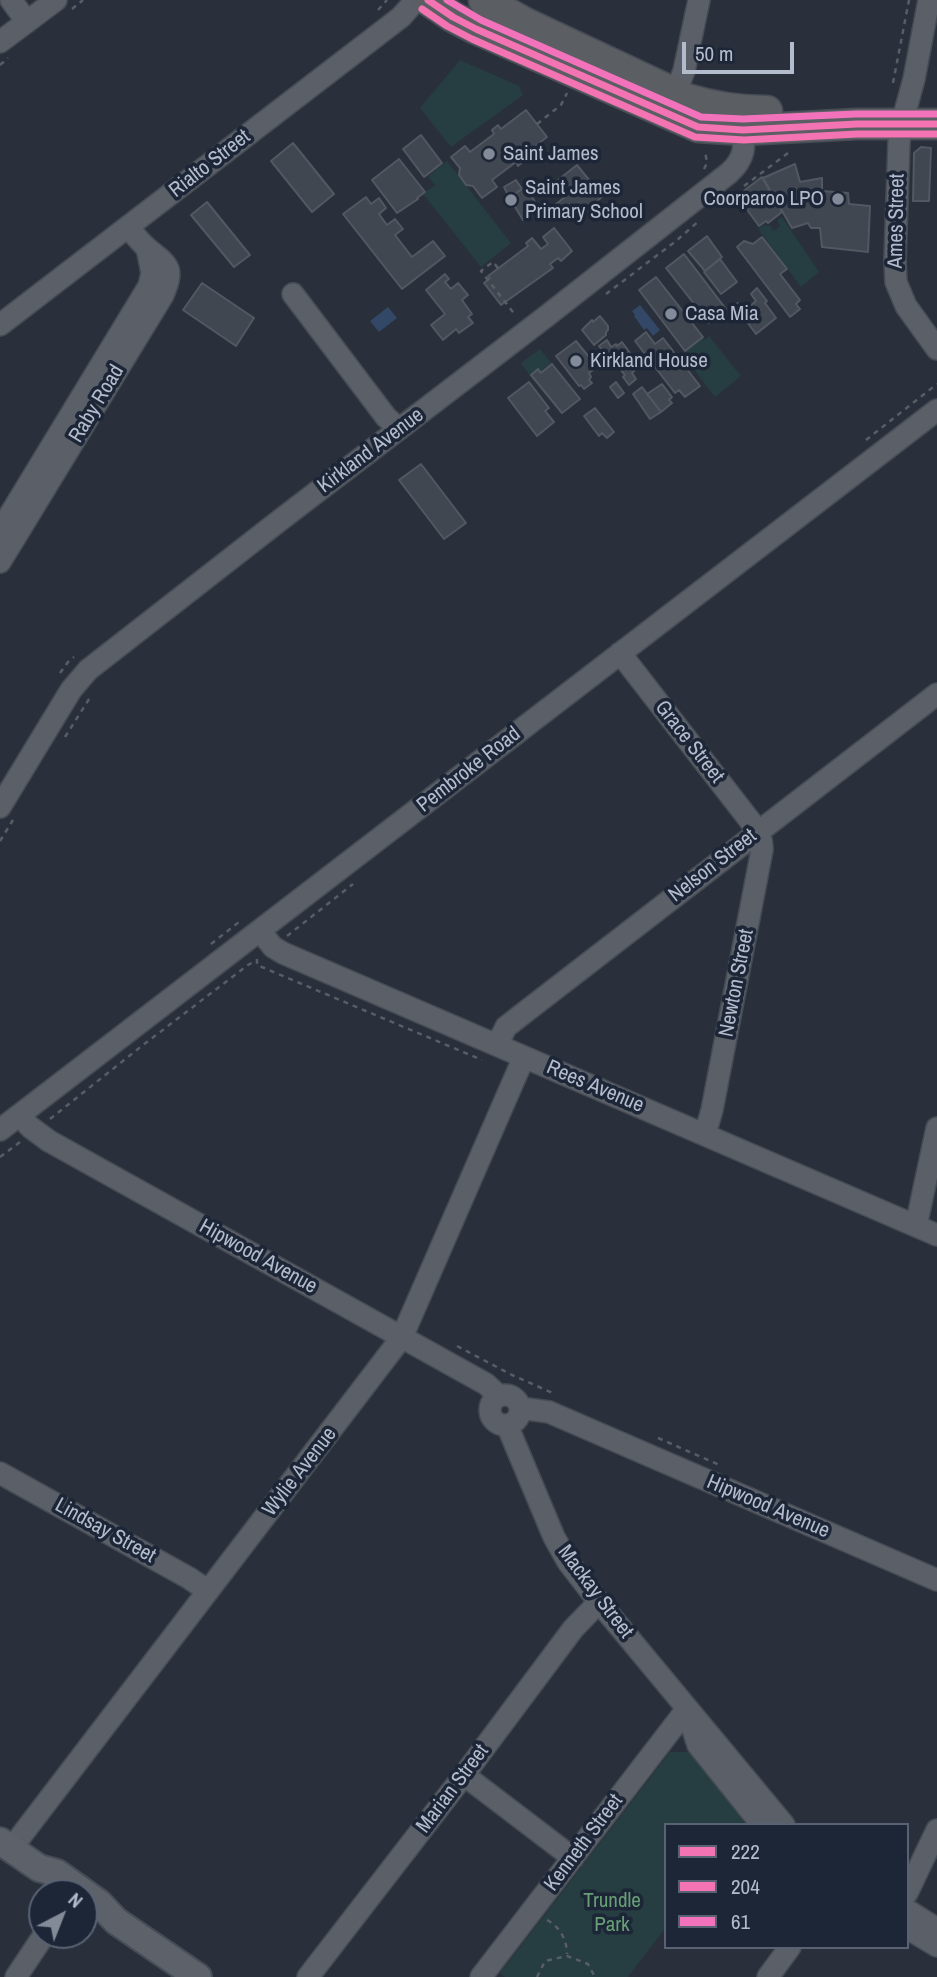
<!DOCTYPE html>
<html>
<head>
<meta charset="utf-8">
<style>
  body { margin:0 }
  #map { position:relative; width:937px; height:1977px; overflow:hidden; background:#29303b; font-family:"Archivo Narrow",sans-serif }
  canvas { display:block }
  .legend { position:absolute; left:664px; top:1823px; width:245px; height:126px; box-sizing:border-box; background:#1c2637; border:2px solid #586273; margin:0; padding:9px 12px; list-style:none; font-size:21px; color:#b3bccc }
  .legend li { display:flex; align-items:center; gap:14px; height:35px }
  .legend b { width:35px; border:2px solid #586273 }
  .north { position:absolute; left:28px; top:1879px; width:70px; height:70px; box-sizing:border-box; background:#1c2637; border:2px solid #586273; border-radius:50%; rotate:42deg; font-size:19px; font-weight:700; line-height:28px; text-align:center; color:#b3bccc }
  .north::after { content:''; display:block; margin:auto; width:24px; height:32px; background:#838b99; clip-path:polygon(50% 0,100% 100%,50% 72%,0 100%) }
  .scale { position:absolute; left:682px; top:42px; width:112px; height:32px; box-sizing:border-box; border:4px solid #b3bccc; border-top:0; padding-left:9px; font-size:21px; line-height:24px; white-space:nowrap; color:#b3bccc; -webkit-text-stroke:5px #1c2637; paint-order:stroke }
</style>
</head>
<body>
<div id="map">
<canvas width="937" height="1977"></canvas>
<ul class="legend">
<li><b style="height:9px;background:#f373b3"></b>222</li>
<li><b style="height:9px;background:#f373b3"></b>204</li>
<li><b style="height:9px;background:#f273bc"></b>61</li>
</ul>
<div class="north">N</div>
<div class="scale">50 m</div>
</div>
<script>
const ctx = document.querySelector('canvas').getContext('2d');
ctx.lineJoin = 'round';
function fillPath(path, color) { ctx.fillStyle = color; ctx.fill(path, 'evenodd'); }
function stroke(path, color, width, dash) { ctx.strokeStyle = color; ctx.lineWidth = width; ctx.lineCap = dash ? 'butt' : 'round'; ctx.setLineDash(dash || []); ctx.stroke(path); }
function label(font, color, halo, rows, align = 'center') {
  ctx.font = font + ' "Archivo Narrow",sans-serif'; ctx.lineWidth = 7; ctx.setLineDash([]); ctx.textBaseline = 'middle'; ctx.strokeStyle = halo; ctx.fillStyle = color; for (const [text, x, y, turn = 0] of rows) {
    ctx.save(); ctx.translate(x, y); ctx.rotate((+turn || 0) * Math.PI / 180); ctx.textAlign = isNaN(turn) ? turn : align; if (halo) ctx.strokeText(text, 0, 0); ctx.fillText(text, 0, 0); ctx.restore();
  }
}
fillPath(new Path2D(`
  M460,60L519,86L523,95L451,147L420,108Z
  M447,161L511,243L481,267L423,194L435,185L428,176Z
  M782,217L819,272L801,287L758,229L764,225L770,226L774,231L780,226L777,220Z
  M709,336L741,376L715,397L682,354L701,339H706Z
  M540,349L552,364L541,373L538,369L530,376L521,363Z
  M670,1752H691L744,1822L742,1825H666V1927L628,1977H505L500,1973Z`), '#263d42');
fillPath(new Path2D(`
  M640,305L660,330L653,336L647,328L644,330L634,316L635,315L632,311Z
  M388,307L397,318L379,332L370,321Z`), '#334766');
const building = new Path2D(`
  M526,110L547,137L522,156L525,160L518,166L516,162L492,180L497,187L482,198L473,186L466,185L459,175L460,168L451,157L465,146L470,152L494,134L492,130L498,125L501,129Z
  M421,135L442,163L424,177L403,149Z
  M293,143L334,194L312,212L271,161Z
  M921,147L931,148L929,201H913L914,153Z
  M399,159L425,192L417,198L418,199L397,213L372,180Z
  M795,164L800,182L822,178V191L848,193L849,204L870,206L868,252L822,247L820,228H811L808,223L792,228L763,178Z
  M577,165L590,181L596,182L599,187L598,192L602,197L597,201L596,207L579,217L572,208L563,214L560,210L555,214L551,208L565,197L554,183Z
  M762,177L782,212L768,223L766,221L759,226L737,196Z
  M516,180L522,189L509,197L504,187Z
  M526,187L540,210L523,220L509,197Z
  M366,197L371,204L379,198L386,208L379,214L387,225L395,219L403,229L395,235L412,257L433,241L445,256L402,289L343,214Z
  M207,202L250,255L234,267L191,215Z
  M554,228L572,251L561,261L558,258L550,264L553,268L501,305L484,283L490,278L488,276L528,246L526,243L532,238L541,249L548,244L543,237Z
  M707,236L722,257L705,271L688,251Z
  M762,237L787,269L780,274L800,300L796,304L800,309L790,317L737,247L744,241L753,244Z
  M684,254L726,309L709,323L666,268Z
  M720,259L737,282L721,294L704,272Z
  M445,274L449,279L445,282L451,289L458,283L468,295L462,300L472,314L468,317L473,323L459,333L456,329L443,340L431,325L445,314L426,290Z
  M656,277L703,337L685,351L639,290Z
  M202,283L254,318L236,346L183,310Z
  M757,288L767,301L765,303L776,318L756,334L741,314L738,316L732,308L738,303L744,311L756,301L751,294Z
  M600,316L608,326V330L606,332V335L594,345L582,330L592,320L593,322Z
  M646,332L655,344L663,338L700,386L685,397L679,390L675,393L635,341Z
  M607,340L611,347L616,344L617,346L622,342L630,353L616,364L607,352L605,354L599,346Z
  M576,341L597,367L589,373L591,377L589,380L592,383L584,389L581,385L579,386L556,356Z
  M630,353L638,364L634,367L636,369L632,373L636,379L629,385L623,377L625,375L616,364Z
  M552,364L580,399L562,413L531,375L538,369L541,373Z
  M529,382L549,408L545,411L554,422L537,436L508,398Z
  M616,382L624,393L618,398L610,387Z
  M662,384L672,397L669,400L672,403L661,412L647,394Z
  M642,387L661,412L650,419L633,394Z
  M595,408L614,432L607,438L602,433L599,436L584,416Z
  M421,464L466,523L444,539L399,480Z`);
fillPath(building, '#414750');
stroke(building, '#525862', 2);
const minor = new Path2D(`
  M11,0L27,22
  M929,0L914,79L902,123L899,142L895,260L896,282L906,306L937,349
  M0,42L56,0
  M675,94L684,71L699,0
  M293,294L386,417L399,429
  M0,325L401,17L416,0
  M0,531L149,286L152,273L147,248
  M0,562L163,295C175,266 168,266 147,248C140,242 134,234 128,227
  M620,653L751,822C757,831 763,838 762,850L712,1110L705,1134
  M0,807L71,690L88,670L279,521L548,315L729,173C748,156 744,143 742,119
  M260,931L273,947L283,953L937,1235
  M497,1045L506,1027L520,1016L937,694
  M19,1115L30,1127L49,1141L486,1384L499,1396
  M0,1130L937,410
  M916,1226L937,1128
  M490 1410a15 15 0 1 1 30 0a15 15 0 1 1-30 0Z
  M520,1408L549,1412L937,1580
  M507,1425L554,1537L568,1562L599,1602L784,1825
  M0,1473L189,1578L208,1591
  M689,1717L698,1745L762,1825
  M464,1775L573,1858
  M11,1849L402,1337L524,1057
  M907,1893L937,1830
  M907,1910L937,1929
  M907,1928L937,1946
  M16,1977L44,1935
  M308,1977L464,1775L573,1629L599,1602
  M481,1977L687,1709
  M768,1977L790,1947`);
const major = new Path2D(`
  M0,1841L39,1868L57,1873L99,1903L116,1921L198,1977`);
const highway = new Path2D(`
  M428,0L453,17L476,29L698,127L743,130L857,124H937
  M484,0L525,23L687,99C713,107 739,111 767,111`);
stroke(minor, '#464b53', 24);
stroke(major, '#474d57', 30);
stroke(highway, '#474c56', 33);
stroke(new Path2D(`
  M72,9L83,0
  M378,10L387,0
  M0,65L8,58
  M893,83L909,0
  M537,124L561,105L567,93
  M704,169L707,163L705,151
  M744,186L792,150
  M498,268L493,262L481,271L516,316
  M606,294L676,241L700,220
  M866,440L937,384
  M60,673L68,662L74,657
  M65,737L91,696
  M0,841L13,820
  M287,936L353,884
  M211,944L239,922
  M50,1119L143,1045L248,965L257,960V965L482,1060
  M0,1157L20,1142
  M457,1346L512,1375L555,1394
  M658,1438L722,1466
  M547,1920C560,1927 567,1940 567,1954
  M537,1977L545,1961L567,1956L588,1964L595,1977`), '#585e65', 2.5, [5, 5]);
stroke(minor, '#5a5f68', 21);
stroke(major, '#5d616a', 26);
stroke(highway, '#5b5e62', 30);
stroke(new Path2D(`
  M428,0L453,17L476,29L698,127L743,130L857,124H937`), '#f373b3', 7);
stroke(new Path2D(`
  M422,9L447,26L472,39L695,137L744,140L857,134H937`), '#f373b3', 7);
stroke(new Path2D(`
  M447,0L481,20L701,117L743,119L856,114H937`), '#f273bc', 7);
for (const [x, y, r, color] of [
  [489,154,7,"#838b99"],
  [838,199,7,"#838b99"],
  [511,200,7,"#838b99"],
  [671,314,7,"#838b99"],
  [576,361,7,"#838b99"]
]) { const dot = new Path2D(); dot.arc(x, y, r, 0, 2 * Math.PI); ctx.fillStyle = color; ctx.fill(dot); stroke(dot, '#1c2637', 2.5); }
label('21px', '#b3bccc', '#1c2637', [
  ["Saint James",503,154],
  ["Saint James",525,188],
  ["Primary School",525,212],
  ["Coorparoo LPO",824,199,"right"],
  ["Casa Mia",685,314],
  ["Kirkland House",590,361]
], 'left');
label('21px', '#b3bccc', '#1c2637', [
  ["Rialto Street",210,164,-38],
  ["Ames Street",897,221,-89],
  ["Raby Road",97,404,-59],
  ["Kirkland Avenue",371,451,-37],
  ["Grace Street",689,742,52],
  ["Pembroke Road",469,770,-38],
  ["Nelson Street",713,866,-38],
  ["Newton Street",737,983,-79],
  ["Rees Avenue",595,1087,23],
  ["Hipwood Avenue",258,1257,29],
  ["Wylie Avenue",300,1472,-52],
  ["Hipwood Avenue",768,1507,23],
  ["Lindsay Street",105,1531,29],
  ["Mackay Street",595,1592,53],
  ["Marian Street",453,1789,-53],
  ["Kenneth Street",584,1843,-53]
]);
label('21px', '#689f76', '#1c2637', [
  ["Trundle",612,1901],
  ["Park",612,1925]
]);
</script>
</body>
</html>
